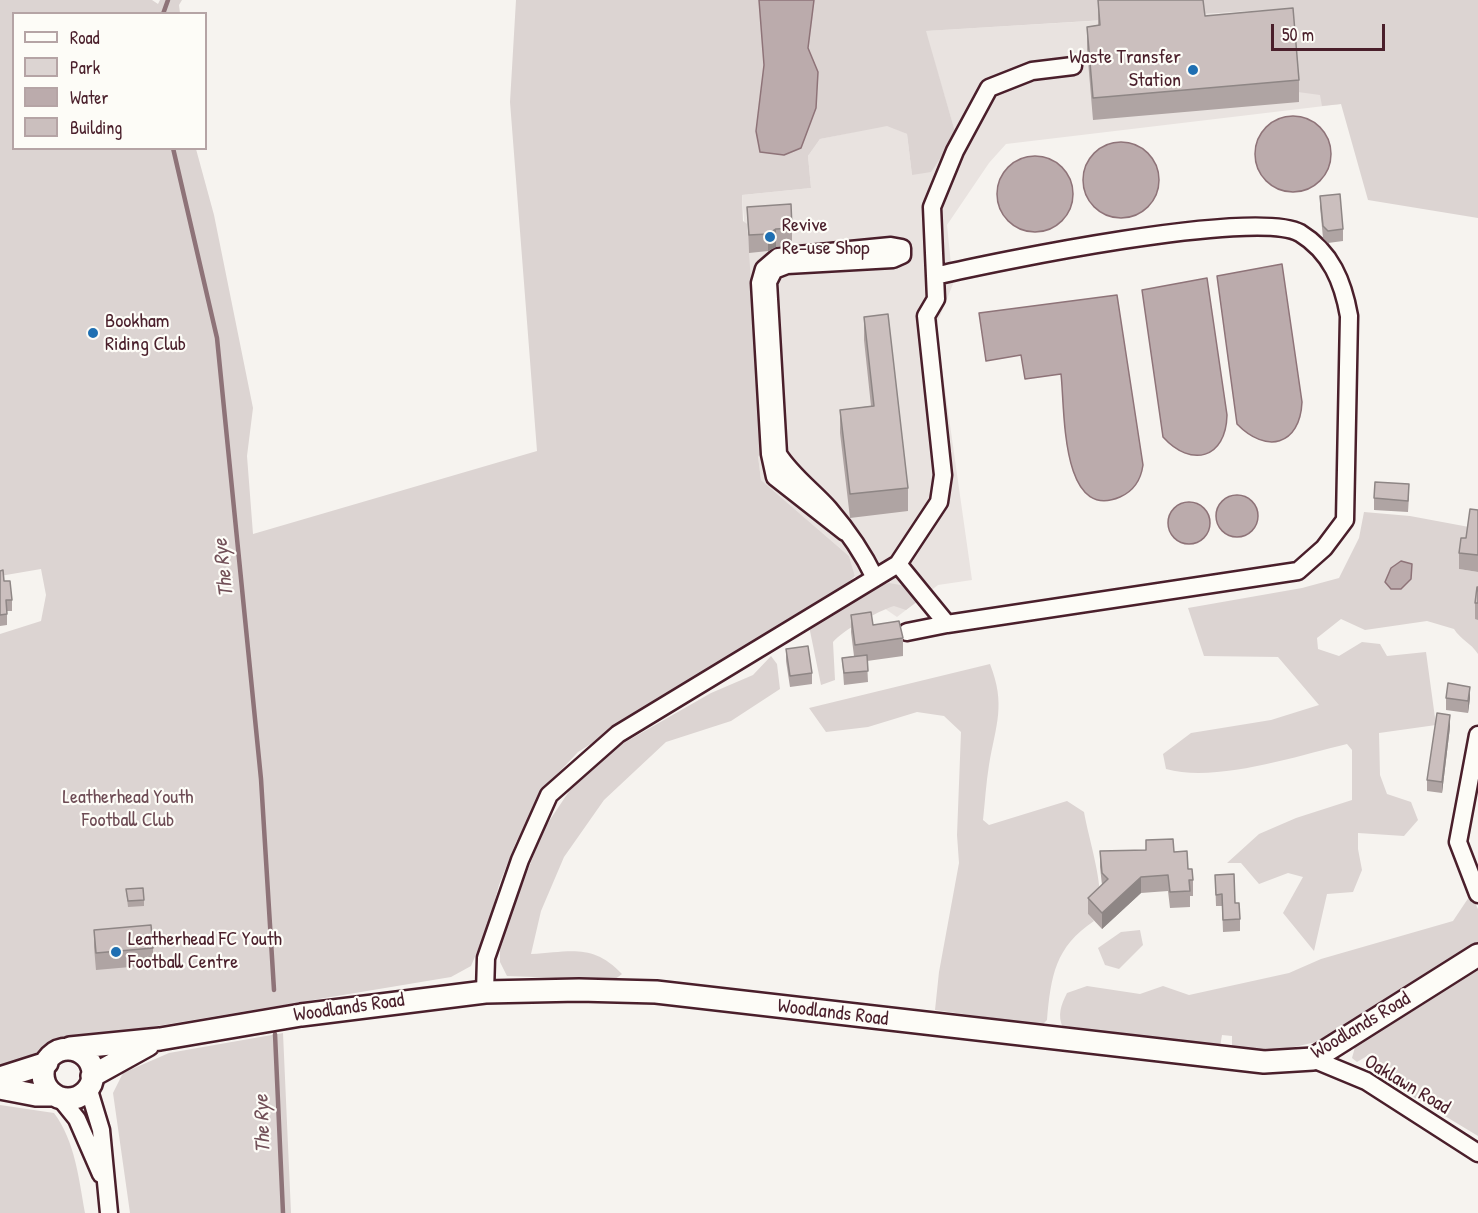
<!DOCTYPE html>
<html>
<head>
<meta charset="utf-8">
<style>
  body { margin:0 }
  #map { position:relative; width:1478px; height:1213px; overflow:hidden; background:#f6f3ef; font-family:"Patrick Hand",sans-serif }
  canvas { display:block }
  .legend { position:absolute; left:12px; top:12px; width:195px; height:138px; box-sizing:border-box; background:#fdfcf7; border:2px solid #b5a4a5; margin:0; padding:8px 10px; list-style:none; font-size:18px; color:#4a1f2b }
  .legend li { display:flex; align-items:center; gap:12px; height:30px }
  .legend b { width:30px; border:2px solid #b5a4a5 }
  .scale { position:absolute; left:1271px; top:24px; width:114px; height:27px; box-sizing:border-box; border:3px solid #4a1f2b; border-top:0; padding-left:8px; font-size:18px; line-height:21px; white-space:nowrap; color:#4a1f2b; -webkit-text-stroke:4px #fdfcf7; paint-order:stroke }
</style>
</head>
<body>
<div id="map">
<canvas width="1478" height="1213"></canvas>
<ul class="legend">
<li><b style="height:8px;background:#fdfcf7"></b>Road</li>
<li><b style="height:16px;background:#dcd4d2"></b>Park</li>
<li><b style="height:16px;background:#bbabac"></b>Water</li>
<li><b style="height:16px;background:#cbbfbe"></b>Building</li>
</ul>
<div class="scale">50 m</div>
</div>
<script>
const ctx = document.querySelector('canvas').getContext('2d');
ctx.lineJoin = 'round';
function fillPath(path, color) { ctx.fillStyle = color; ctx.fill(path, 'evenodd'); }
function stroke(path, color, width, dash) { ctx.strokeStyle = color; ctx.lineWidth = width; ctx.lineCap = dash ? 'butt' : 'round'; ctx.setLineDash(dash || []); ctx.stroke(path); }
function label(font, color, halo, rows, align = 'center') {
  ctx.font = font + ' "Patrick Hand",sans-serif'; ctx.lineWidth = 4.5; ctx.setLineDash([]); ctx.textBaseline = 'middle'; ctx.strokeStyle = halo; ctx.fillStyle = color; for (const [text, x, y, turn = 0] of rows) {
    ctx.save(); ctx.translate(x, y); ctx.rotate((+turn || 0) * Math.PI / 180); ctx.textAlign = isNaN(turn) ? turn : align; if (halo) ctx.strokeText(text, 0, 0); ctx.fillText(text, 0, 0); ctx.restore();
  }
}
fillPath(new Path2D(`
  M1307,8L1341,104L1006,144L989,163L947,225L953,284L936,326L972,580L938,585L897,617L865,595L855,576L849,556L761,480L758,456L763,454L742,195L811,188L808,156L820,139L887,125L907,134L912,175L956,135L925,31Z`), '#e9e3e0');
fillPath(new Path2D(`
  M0,0H152L158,4L160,0H182L179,5L180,13L14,14V148L196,149L214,215L253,408L247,456L253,534L537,451L510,102L516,0H1478V218L1368,200L1341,104L1322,106L1320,95L1298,92L1293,31L1284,9L926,31L956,135L931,172L912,175L907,134L887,126L820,139L808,156L811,188L742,195L743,221L747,224L763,455L758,456L761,480L849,556L855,576L848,583L578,752L547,785L516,842L499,885L488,926L471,966L451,977L61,1042L48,1047L35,1059L0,1072V634L41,621L46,595L41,569L0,576Z
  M1364,512L1410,516L1469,527L1459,569L1478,572V654C1471,643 1460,639 1454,629L1427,621L1365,630L1341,619L1317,638L1318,649L1339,656L1362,642L1380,644L1387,656L1426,652L1436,725L1379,733L1380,775L1387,794L1411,802L1418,820L1404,836L1358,833V849L1362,870L1353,892L1327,894L1314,951L1283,913L1303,877L1288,873L1259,884L1241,863H1227L1259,834L1296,818L1352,800V750L1347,744C1296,756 1216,783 1166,769L1163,754L1191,733L1271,720L1319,705L1278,657L1204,656L1188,608L1302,588L1339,578L1359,538Z
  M889,583L906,586L918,601L906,610L894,606C878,611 843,630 833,642L835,680L821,685L809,626L873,588Z
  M771,656L777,664L780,689L731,721L666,742L604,800L564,857L541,911L531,954C570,952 593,943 622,974L614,980L507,976L500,962V944L543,830L570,790L608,752L711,693L753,675Z
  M990,664C1006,705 996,724 989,765C986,783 985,802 983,820L989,825L1067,801L1084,812C1089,840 1101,875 1100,903L1088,914L1094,921C1055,947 1051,976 1047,1020L1042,1025L935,1010L939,972L959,863L957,835L961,732L944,716L917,712L868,727L826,732L809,708Z
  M1471,894L1478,909V944L1316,1042L1281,1050L1232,1048V1036L1222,1035L1220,1047L1063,1028C1057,1015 1061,1005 1067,993L1087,986L1140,994L1163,986L1189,995L1289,973L1321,959L1453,921Z
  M1140,930L1143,945L1119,969L1105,965L1098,948L1121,932Z
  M1478,968V1136L1382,1078L1379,1060L1372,1053L1357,1062L1352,1058L1355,1047Z
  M283,1033L291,1213H130L113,1093L123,1073L169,1053Z
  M0,1105L54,1113C75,1141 79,1179 85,1213H0Z`), '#dcd4d2');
const water = new Path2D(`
  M759,0H814L808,48L818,72L816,108L801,148L784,155L760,152L756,131L764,65Z
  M1255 154a38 38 0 1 1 76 0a38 38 0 1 1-76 0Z
  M1083 180a38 38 0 1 1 76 0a38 38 0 1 1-76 0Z
  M997 194a38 38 0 1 1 76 0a38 38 0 1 1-76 0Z
  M1282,264L1302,402C1300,446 1266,454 1237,424L1217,276Z
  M1207,278L1227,415C1226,459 1191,468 1163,437L1142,290Z
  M1117,295L1143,465C1141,479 1134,491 1120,497C1060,523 1065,407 1061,374L1025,379L1021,355L986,361L979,313Z
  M1216 516a21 21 0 1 1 42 0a21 21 0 1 1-42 0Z
  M1168 523a21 21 0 1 1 42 0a21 21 0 1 1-42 0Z
  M1401,561L1412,564L1411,579L1401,589H1391L1385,582L1391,568Z`);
fillPath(water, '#bbabac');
stroke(water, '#8e7378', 1.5);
stroke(new Path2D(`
  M163,14L168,0
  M173,148L217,338L261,779L274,990
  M275,1034L283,1213`), '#8e7378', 4.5);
const minor = new Path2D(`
  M845,532L775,477L770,454L760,283L764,269L778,257L891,246L902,248V255L893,259L787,265L774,270L768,282L778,454C791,475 812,490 829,509C847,530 863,553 875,578
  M898,564L947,624L1298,571L1324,548L1345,520L1349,316C1343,282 1331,252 1300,233C1256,208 994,262 935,276
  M907,632L947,624
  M1478,735L1458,842L1478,894
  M485,992L486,958L520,860L549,795L618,734L898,564L939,502L943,475L926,316L936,299L932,207L955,151L989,88L1032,71L1073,66
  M1313,1059L1366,1081L1478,1153
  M88,1087L101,1130L109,1213
  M60,1098L77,1119L101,1174`);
const major = new Path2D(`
  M70,1048L160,1039L301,1015L485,992L579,990L656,992L1264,1062L1313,1059L1478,955
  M43 1074a25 25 0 1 1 50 0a25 25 0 1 1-50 0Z
  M92,1076L148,1045
  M0,1078L47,1063
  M0,1088L36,1095H54`);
stroke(minor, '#4a1f2b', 21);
stroke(major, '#4a1f2b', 26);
stroke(minor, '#fdfcf7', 16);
stroke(major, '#fdfcf7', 21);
fillPath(new Path2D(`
  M1098,0L1205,16L1299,80V102L1093,120L1087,49V27L1098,25Z
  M1320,196L1343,229V241L1328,243L1323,238L1320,207Z
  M747,207L792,228V245L776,247L768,251L749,253Z
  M864,317L908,488V511L850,518L840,433V410L871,406L864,340Z
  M1409,496L1408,512L1374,510V498Z
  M1478,510V572L1459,569V553Z
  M0,571L12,600V611H7V625L0,626Z
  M1478,587V620L1475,619V603Z
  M851,615L903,638V656L867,661L868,682L844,685L842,658L854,656L851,632Z
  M786,649L812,673V684L790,687L786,661Z
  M1446,698H1470L1468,713L1446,710Z
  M1450,727L1442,793L1427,791V780Z
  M1100,851L1174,852L1188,869L1193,880V896H1190V907L1170,908L1168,891L1141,893L1102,929L1088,914V898L1102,885L1100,867Z
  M1215,875L1235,903L1240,919V931L1223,932L1222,906H1216Z
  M126,889L144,900V906L128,907Z
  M94,930L153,948V965L96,970L94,947Z`), '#afa4a3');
fillPath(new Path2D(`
  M776,229V247L768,251V234Z
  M1470,687V698L1468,713V701Z
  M1450,715V727L1442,793V782Z
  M1141,877V893L1102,929V913Z`), '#8e8685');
const building = new Path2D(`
  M1098,0H1203L1205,16L1293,8L1299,80L1093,98L1087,27L1100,25Z
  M1340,194L1343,229L1328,231L1323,226L1320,196Z
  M791,204L792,228L776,229L768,234L749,235L747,207Z
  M888,314L908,488L850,494L840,410L874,406L864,317Z
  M1375,482L1409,484L1408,501L1374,498Z
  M1470,509L1478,510V555L1459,553L1461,538H1466Z
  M3,570L4,581H10L12,600H6L7,614L0,615V571Z
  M1477,587H1478V603H1475Z
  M871,612L873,625L899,621L903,638L855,645L851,615Z
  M808,646L812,673L790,676L786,649Z
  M867,655L868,671L844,673L842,658Z
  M1448,683L1470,687L1468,701L1446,698Z
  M1437,713L1450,715L1442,782L1427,780Z
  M1173,839L1174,852L1187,851L1188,869H1192L1193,880H1189L1190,891L1170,892L1168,875L1141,877L1102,913L1088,898L1108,879L1102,873L1100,851L1146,850V840Z
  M1234,874L1235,903H1239L1240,919L1223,920L1222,894L1216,895L1215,875Z
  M143,888L144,900L128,901L126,889Z
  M151,925L153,948L96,953L94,930Z`);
fillPath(building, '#cbbfbe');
stroke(building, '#8e8685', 1.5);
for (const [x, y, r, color] of [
  [1193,70,6,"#1f6fb2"],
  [770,237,6,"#1f6fb2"],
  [93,333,6,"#1f6fb2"],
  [116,952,6,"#1f6fb2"]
]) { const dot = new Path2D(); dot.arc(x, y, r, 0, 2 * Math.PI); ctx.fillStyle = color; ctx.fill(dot); stroke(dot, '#fdfcf7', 2); }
label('20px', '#4a1f2b', '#fdfcf7', [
  ["Waste Transfer",1181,58,"right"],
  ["Station",1181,81,"right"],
  ["Revive",782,226],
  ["Re-use Shop",782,249],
  ["Bookham",105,322],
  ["Riding Club",105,345],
  ["Leatherhead FC Youth",128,940],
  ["Football Centre",128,963]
], 'left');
label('20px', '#6e4c55', '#fdfcf7', [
  ["Leatherhead Youth",128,798],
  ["Football Club",128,821]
]);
label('20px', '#4a1f2b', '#fdfcf7', [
  ["Woodlands Road",349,1008,-8],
  ["Woodlands Road",833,1013,7],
  ["Woodlands Road",1361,1026,-31],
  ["Oaklawn Road",1407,1085,31]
]);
label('italic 21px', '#725058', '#fdfcf7', [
  ["The Rye",224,568,-96],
  ["The Rye",263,1124,-92]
]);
</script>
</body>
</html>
